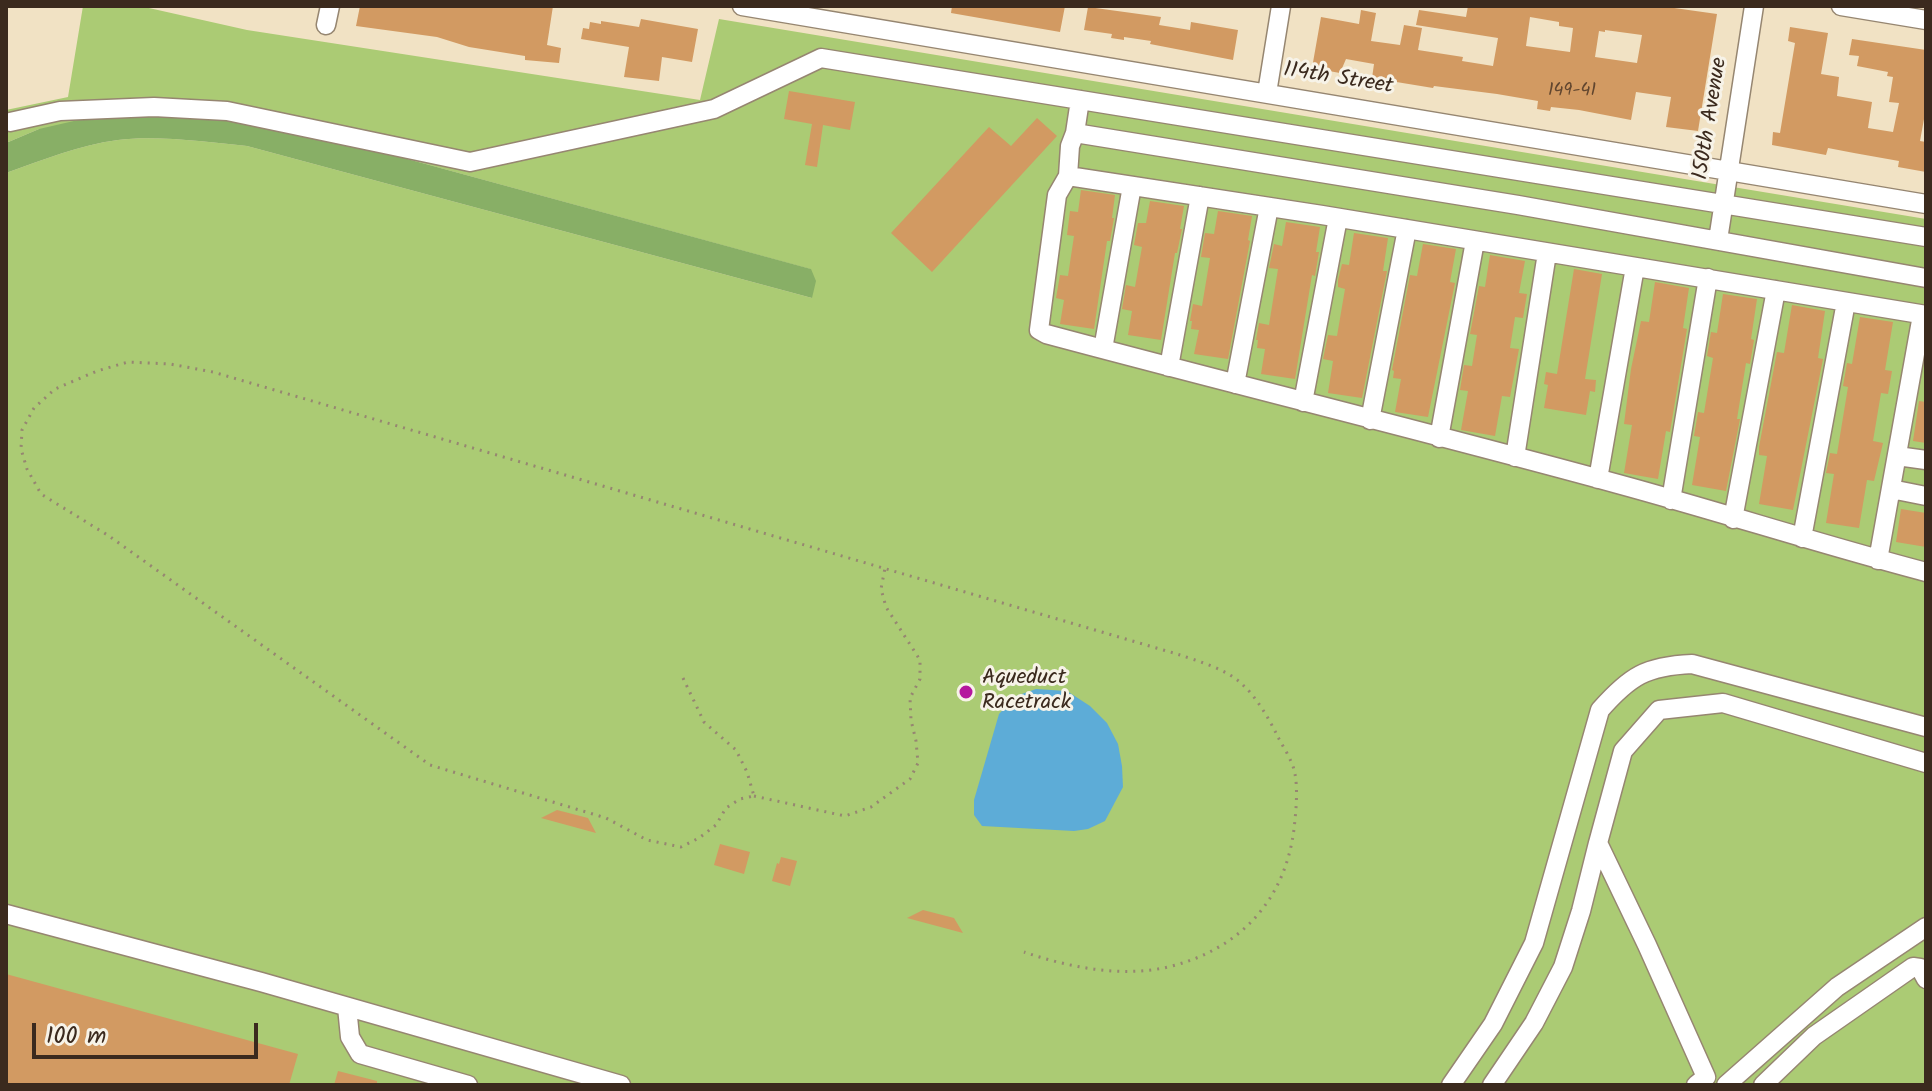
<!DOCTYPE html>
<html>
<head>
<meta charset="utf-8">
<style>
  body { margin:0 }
  #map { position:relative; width:1932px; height:1091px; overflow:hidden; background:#f1e2c4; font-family:Kalam,sans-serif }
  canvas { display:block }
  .frame { position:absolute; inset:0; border:8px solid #3b2a1e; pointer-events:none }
  .scale { position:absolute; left:32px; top:1023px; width:226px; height:36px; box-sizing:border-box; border:4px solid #3b2a1e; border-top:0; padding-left:10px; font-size:24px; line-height:28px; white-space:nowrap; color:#3b2a1e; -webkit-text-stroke:6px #f7f3e8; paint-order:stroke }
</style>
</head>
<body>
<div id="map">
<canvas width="1932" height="1091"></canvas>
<div class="frame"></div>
<div class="scale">100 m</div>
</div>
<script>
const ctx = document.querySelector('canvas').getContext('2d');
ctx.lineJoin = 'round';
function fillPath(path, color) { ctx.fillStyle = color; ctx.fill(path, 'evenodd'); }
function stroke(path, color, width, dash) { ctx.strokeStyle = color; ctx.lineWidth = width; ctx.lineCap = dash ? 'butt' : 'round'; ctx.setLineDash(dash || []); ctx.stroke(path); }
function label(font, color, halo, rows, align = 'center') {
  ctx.font = font + ' Kalam,sans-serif'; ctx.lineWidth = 6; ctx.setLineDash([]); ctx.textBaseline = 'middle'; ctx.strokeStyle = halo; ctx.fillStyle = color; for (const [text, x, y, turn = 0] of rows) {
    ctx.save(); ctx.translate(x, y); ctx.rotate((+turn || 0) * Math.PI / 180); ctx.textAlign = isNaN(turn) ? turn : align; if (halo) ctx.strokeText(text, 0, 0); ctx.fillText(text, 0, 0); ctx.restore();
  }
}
fillPath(new Path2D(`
  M83,6H140L247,30L700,100L719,19L1926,219V1085H6V173C43,160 79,145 118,140C156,135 208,142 247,146L812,298L810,269L334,139L39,129L6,143V110L68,97Z`), '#abcb74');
fillPath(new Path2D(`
  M100,115L223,116L334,139L811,269L816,281L812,298L247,146C208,142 156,135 118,140C79,145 43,160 6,173V143L39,129Z`), '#88af66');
fillPath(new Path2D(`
  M1036,689L1067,691L1090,706L1107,723L1118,744L1122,766L1123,787L1105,821L1088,829L1074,831L982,826L974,815V800L999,714L1016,696Z`), '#5dacd7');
fillPath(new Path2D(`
  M360,6H553L547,45L561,48L559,63L525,60V56L469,47L437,37L356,26Z
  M952,6H1065L1060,32L951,13Z
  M1468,6H1660L1717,14L1698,131L1666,127L1671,97L1636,92L1631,120L1579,110L1551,107L1550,111L1537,109L1538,101L1497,94L1434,86L1433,88L1372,78L1374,64L1346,59L1340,73L1312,68L1321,17L1359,24L1361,10L1376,13L1371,41L1400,45L1404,25L1422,28L1418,50L1463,57L1462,61L1493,66L1498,38L1416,25L1419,10L1466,17ZM1530,17L1559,22V26L1573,28L1570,52L1526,46ZM1605,30L1642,35L1637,63L1595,57L1599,31L1605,32Z
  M1088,7L1161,17L1159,25L1190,30L1191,22L1238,30L1233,60L1150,44L1151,41L1124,37V40L1111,38L1112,34L1084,30Z
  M641,19L698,29L692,62L662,57L659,81L624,77L629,47L581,39L583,28L589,29L590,22L601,24V21L639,27Z
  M1790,27L1828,33L1821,74L1839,77L1837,96L1872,102L1868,128L1893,132L1899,103L1889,102L1893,77L1887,76L1888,72L1857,66L1859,56L1849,55L1852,39L1926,50V108L1920,141L1926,142V172L1898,167L1899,161L1854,153L1828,148L1826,155L1772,145L1773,132L1780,133L1795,43L1788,41Z
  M789,91L855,102L850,130L823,125L817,167L805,165L812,124L784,119Z
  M1037,118L1057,136L932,272L891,233L989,127L1011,146Z
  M1081,190L1115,195L1112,218H1114L1110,241H1107L1094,329L1060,324L1064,300L1056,298L1060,275L1068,276L1074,236L1067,235L1070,211L1078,212Z
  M1150,201L1184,206L1180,229H1182L1177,253H1175L1161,340L1128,335L1132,311L1122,309L1126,285L1135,287L1142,247L1134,245L1138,223H1146Z
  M1218,211L1252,216L1248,240L1250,241L1228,359L1194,354L1199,330L1191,329L1192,321H1190L1193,304L1202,306L1210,258L1201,257L1205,233L1214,234Z
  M1286,222L1320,227L1316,252H1319L1315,276L1312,275L1295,379L1261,374L1265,349L1257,348L1258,340H1256L1259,323L1269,325L1278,269L1269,268L1274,244L1282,246Z
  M1354,233L1388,238L1383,271H1387L1362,398L1328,393L1333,361L1323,359L1328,335L1337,336L1345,289L1338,287V280L1342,264L1349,265Z
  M1423,244L1456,249L1450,282L1455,283L1428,417L1395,412L1401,379L1393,378L1394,371L1392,370L1410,275L1417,276Z
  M1490,255L1525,261L1519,293L1527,294L1523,318L1515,317L1510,348L1519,349L1510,397L1502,396L1495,436L1461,430L1468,391L1460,390L1464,365L1472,366L1477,335L1470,334L1479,286L1485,287Z
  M1574,269L1602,274L1585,379L1596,380L1595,392L1590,391L1586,415L1544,408L1548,385L1544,384L1546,372L1557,374Z
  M1655,282L1689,288L1683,328L1687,329L1670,432L1666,431L1658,479L1624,473L1632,425L1624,424L1631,369L1641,321L1649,322Z
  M1723,294L1757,299L1751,339L1754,340L1750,364L1746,363L1737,419H1740L1726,491L1692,485L1700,437L1694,436L1698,412L1704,413L1713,358L1707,356L1711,332L1717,333Z
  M1792,305L1825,311L1818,358L1823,359L1793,510L1759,504L1767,456L1759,455V447L1777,352L1784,353Z
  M1860,317L1893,322L1885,370L1892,371L1888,394L1881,393L1873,441L1883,443L1874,481L1867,480L1859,528L1826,523L1834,474L1826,473L1830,453L1837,454L1848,387L1843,386L1847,363L1852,364Z
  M1919,401L1926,402V443L1913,441Z
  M1901,509L1926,513V547L1896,542Z
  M557,810L588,818L596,833L541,818Z
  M720,844L750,852L744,874L714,865Z
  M781,857L797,861L790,886L772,881L777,863L779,864Z
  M923,910L954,918L963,933L907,918Z
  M6,974L298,1054L289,1085H6Z
  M338,1071L377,1081V1085H334Z`), '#d29a62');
const minor = new Path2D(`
  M742,6L1926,204
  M1841,6L1926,20
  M326,25L330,6
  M1267,93L1281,6
  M1080,100L1075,133L1518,205L1926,278
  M10,122L60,111L154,107L227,111L470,162L714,109L821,58L1926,237
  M1068,176L1070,146L1075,133
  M1718,240L1754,6
  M1926,315L1322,215L1068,176L1057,195L1039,330L1046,334C1236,385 1428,432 1618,484C1721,512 1823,545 1926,572
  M1103,349L1132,186
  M1169,367L1200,196
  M1235,384L1269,207
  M1303,402L1338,218
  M1370,420L1407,229
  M1439,438L1475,241
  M1897,456L1926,460
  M1515,457L1547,253
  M1598,479L1635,267
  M1891,489L1926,496
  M1671,500L1708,278
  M1733,519L1776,290
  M1802,538L1846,302
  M1878,560L1922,315
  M1598,843L1623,751L1659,710L1723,703L1926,763
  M6,914L261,982L621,1085
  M347,1007L350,1037L360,1054L468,1085
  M1451,1085L1493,1024L1534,943L1600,710C1630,676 1646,666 1692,664L1926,727
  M1492,1085L1534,1023L1563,967L1581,911L1598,843L1647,945L1706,1077L1696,1085
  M1726,1085L1837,987L1926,927
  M1763,1085L1814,1036L1913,967L1920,968L1926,979`);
stroke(minor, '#968671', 21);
stroke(new Path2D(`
  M683,678L704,722L736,750L747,772L754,796L740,799L726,808L716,825L699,838L681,847L647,840L606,818L430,765L109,536L41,494L27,469L21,449L22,430L34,408L55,389L97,371L128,362L170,364L213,372L1177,654C1198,661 1227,669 1243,685C1257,698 1269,719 1277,735C1283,747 1293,761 1295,774C1298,791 1296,811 1294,829C1285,901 1239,950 1168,967C1121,978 1068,967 1024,952
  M754,796L845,816L871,807L910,779L918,763L916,741L911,720L910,698L920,679V660L886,607L881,589L885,568`), '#968671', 3, [2, 6]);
stroke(minor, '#fff', 18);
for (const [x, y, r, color] of [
  [966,692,8,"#b5179e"]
]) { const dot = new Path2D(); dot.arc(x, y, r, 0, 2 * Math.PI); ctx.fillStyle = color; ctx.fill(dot); stroke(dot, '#f7f3e8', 3); }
label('18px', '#61462f', null, [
  ["149-41",1572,92]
]);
label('22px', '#3b2a1e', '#f7f3e8', [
  ["114th Street",1338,80,9],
  ["150th Avenue",1712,119,-81]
]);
label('22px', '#3b2a1e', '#f7f3e8', [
  ["Aqueduct",982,679],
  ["Racetrack",982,704]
], 'left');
</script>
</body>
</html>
